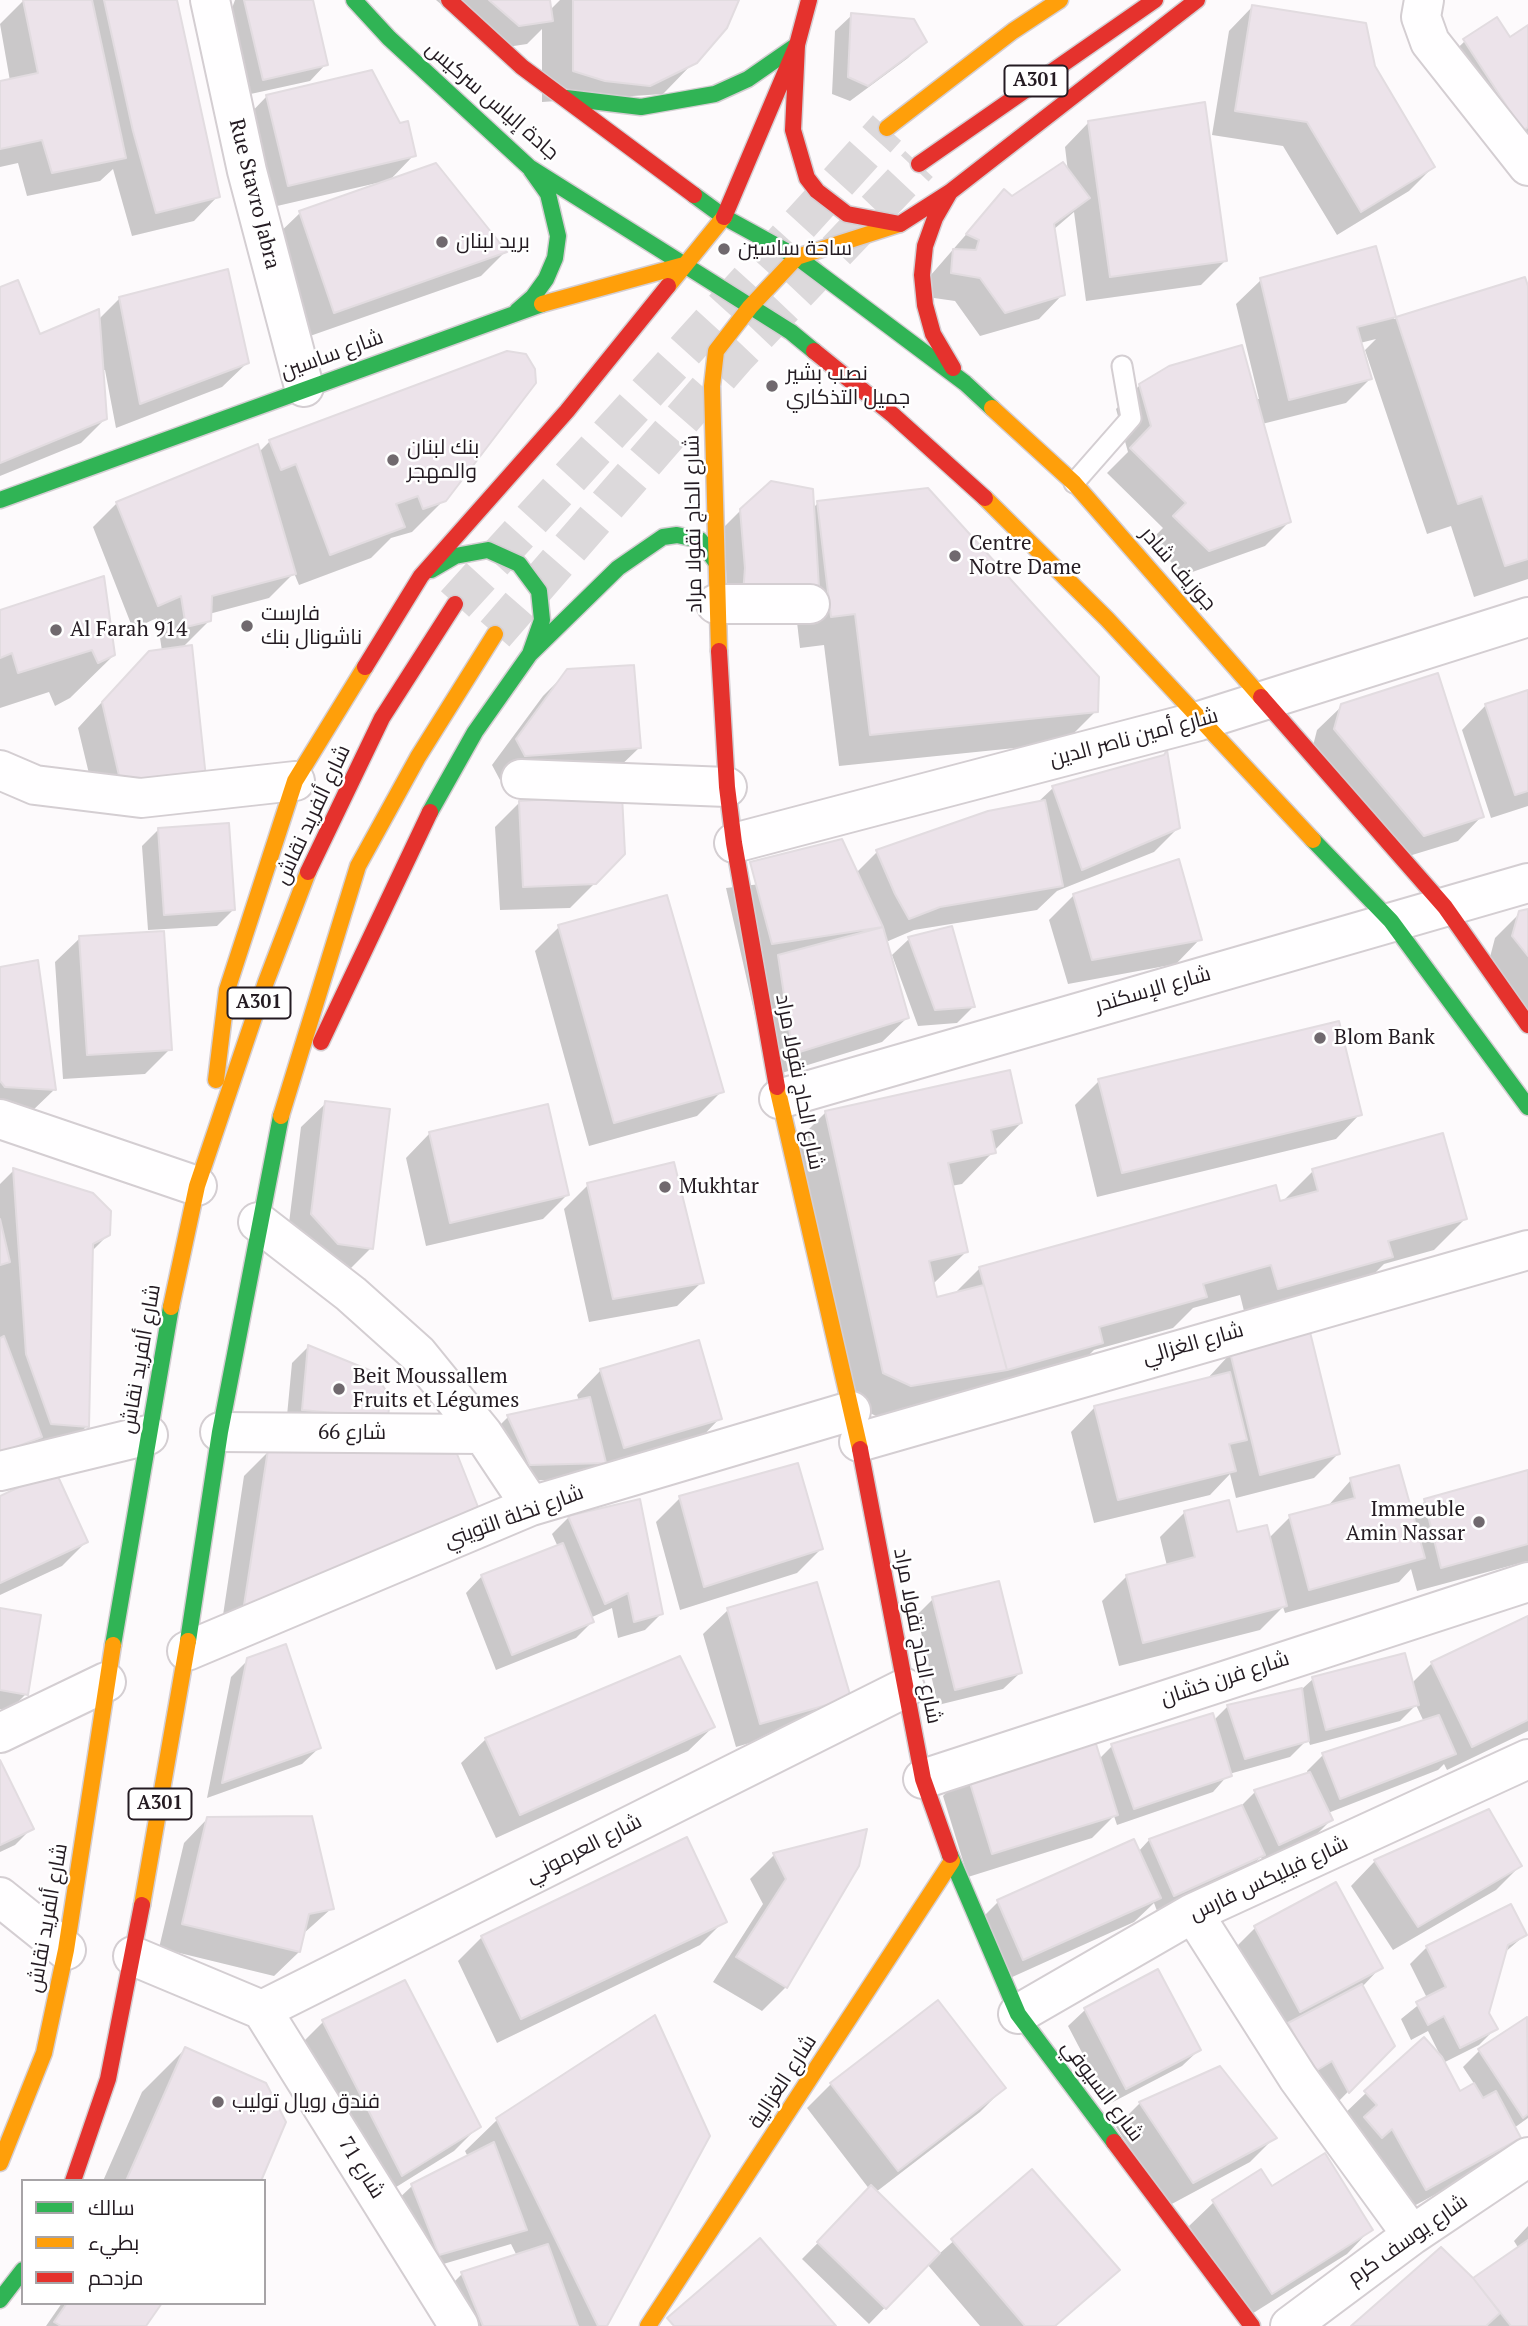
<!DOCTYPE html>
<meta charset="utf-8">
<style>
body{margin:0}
#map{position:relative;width:1528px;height:2326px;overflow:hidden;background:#fdfafc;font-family:"PT Serif",Cairo,serif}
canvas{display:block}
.legend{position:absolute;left:21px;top:2179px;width:245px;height:126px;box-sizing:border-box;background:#fff;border:2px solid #a7a4a7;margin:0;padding:9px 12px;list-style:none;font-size:21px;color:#241b22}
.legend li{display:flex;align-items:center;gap:14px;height:35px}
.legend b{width:35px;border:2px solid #a7a4a7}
</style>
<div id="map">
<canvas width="1528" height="2326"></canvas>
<ul class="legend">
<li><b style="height:9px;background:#30b455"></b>سالك</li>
<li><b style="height:9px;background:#ff9f0a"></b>بطيء</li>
<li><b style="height:9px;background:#e5322d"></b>مزدحم</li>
</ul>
</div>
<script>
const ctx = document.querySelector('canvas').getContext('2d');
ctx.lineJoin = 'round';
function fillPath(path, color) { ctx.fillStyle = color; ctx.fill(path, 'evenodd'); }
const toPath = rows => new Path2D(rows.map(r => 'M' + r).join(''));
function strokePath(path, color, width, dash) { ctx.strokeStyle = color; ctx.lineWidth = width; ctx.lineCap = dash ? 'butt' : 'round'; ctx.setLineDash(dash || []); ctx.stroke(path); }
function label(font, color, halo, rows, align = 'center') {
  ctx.font = font + ' "PT Serif",Cairo,serif'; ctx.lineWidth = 5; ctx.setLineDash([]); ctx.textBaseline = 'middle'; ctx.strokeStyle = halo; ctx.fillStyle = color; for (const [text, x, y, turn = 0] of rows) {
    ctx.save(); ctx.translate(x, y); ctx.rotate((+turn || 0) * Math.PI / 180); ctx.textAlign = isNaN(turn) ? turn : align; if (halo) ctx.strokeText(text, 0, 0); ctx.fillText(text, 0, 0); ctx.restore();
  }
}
fillPath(toPath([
 [24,0,175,0,218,196,194,221,132,236,113,169,100,181,27,196,18,163,0,167,0,83,10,81,0,24],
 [235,0,311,0,326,64,310,81,246,95,228,19],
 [436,0,548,0,550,10,560,0,737,0,695,61,663,94,542,102,542,29,527,44,494,49],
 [1253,6,1373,66,1433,167,1409,191,1337,235,1283,146,1212,135,1229,31],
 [852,15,925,41,908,58,850,101,832,94,835,31],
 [1528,27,1528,141,1440,65,1465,41,1509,40],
 [267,96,414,155,388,182,505,252,481,276,310,336,275,237,300,213,378,185,377,183,264,209,243,121],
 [1089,122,1225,261,1201,285,1086,301,1074,212,1053,230,1063,294,1039,319,980,336,955,301,927,297,930,276,1004,191,1012,198,1068,172,1065,147],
 [1375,248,1394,319,1524,279,1528,291,1528,579,1474,597,1451,526,1427,534,1365,350,1376,339,1360,343,1370,379,1346,403,1262,424,1289,522,1265,546,1184,575,1150,541,1163,528,1107,473,1128,452,1116,409,1140,385,1259,399,1236,304,1261,280],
 [0,289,39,336,98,320,120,298,247,363,222,387,116,428,105,370,102,370,106,418,81,443,0,476],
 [270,441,444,500,412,532,391,538,371,558,299,585,294,573,269,598,209,614,209,621,182,648,204,777,97,807,78,728,125,677,162,651,157,618,133,629,93,527,117,503,259,452],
 [818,503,1096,711,1064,743,839,766,824,645,800,648,795,605,728,611,724,527,741,510,812,509],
 [0,612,114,655,70,698,55,706,49,692,0,708],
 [568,671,639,748,614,772,500,780,492,765,543,696],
 [1528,692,1528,806,1491,818,1462,730,1486,705],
 [1342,706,1482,816,1458,841,1399,859,1311,754,1317,730],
 [1053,788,1178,828,1154,852,1057,891,1037,910,914,930,886,942,907,1018,882,1042,769,1077,726,888,856,873,877,852,1037,803],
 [520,802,595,883,570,908,500,910,495,827],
 [158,830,233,910,217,926,148,930,142,846],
 [1074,895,1200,939,1176,964,1068,984,1049,920],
 [1528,911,1528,1011,1489,961,1495,938,1520,913],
 [559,927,722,1091,697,1116,589,1146,535,951],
 [80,938,170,1049,145,1074,63,1079,55,962],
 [909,939,973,1007,957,1023,918,1026,892,955],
 [0,969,55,1089,30,1113,0,1112],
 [1099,1081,1360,1114,1336,1139,1097,1197,1075,1105],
 [326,1103,371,1248,347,1272,287,1239,301,1127],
 [825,1113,1021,1123,962,1184,951,1186,966,1252,933,1284,936,1299,954,1294,979,1269,1275,1187,1279,1203,1282,1202,1313,1171,1465,1219,1434,1250,1384,1264,1360,1288,1246,1319,1240,1295,1193,1308,1173,1328,1094,1350,1070,1374,878,1417,852,1404,794,1144],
 [430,1133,568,1194,543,1219,426,1246,406,1158],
 [14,1170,109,1234,91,1252,87,1426,63,1450,0,1467,0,1184],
 [588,1185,702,1282,677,1306,589,1322,564,1209],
 [308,1347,370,1434,286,1426,292,1363],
 [1231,1353,1338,1454,1314,1478,1236,1498,1230,1474,1210,1495,1094,1523,1071,1432,1095,1407,1207,1379],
 [601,1370,720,1418,696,1443,588,1479,513,1481,492,1433,508,1417,579,1401,577,1395],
 [269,1451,476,1507,452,1531,220,1635,244,1476],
 [1528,1472,1528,1561,1417,1591,1411,1569,1399,1582,1285,1613,1283,1607,1260,1630,1119,1666,1102,1601,1127,1576,1167,1566,1160,1537,1184,1513,1236,1535,1268,1539,1290,1517,1327,1507,1351,1480,1411,1515,1425,1501],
 [0,1498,86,1542,62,1566,0,1595],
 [680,1498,821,1549,797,1573,680,1610,656,1522],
 [639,1501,661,1614,645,1630,618,1638,612,1608,590,1618,592,1622,576,1638,496,1670,466,1593,482,1576,558,1547,552,1534,568,1518],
 [933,1599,1020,1673,1003,1689,938,1705,917,1615],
 [0,1610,26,1694,10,1710,0,1709],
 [728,1610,849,1697,825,1721,736,1747,703,1634],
 [1528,1618,1528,1731,1447,1770,1444,1764,1438,1770,1328,1813,1331,1820,1315,1836,1262,1860,1261,1857,1246,1871,1157,1911,1154,1903,1134,1922,999,1983,974,1926,998,1902,1138,1852,1149,1840,1239,1808,1255,1792,1308,1775,1307,1771,1323,1755,1424,1722,1416,1705,1400,1721,1310,1745,1308,1739,1290,1757,1229,1774,1213,1792,1117,1825,1114,1816,1092,1838,968,1877,943,1796,967,1771,1099,1759,1112,1746,1213,1721,1228,1706,1302,1689,1313,1679,1411,1684,1432,1663],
 [248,1660,319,1748,302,1764,207,1798,231,1677],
 [713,1727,688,1751,496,1838,461,1763,486,1739],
 [0,1764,32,1828,15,1845,0,1852],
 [208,1818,332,1908,303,1934,299,1952,274,1976,159,1948,184,1843],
 [865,1831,786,1987,762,2011,713,1982,763,1904,750,1879,774,1855],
 [1375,1861,1520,1866,1496,1890,1393,1950,1351,1886],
 [724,1921,700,1945,497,2043,458,1961,482,1937],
 [1255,1928,1380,1968,1362,1987,1393,2046,1332,2108,1231,1952],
 [1525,1935,1503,1954,1487,2013,1495,2029,1479,2045,1443,2063,1460,2094,1475,2085,1463,2067,1479,2051,1528,2019,1528,2118,1514,2128,1519,2137,1495,2162,1401,2213,1341,2117,1366,2093,1440,2055,1428,2031,1411,2040,1401,2019,1427,1998,1410,1964,1427,1947],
 [1157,1972,1199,2050,1182,2066,1109,2104,1068,2026,1085,2010],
 [654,2017,605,2326,449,2326,438,2298,462,2274,517,2256,511,2244,423,2270,395,2202,412,2186,468,2157,465,2151,497,2120],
 [323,2022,478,2127,454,2151,377,2199,299,2046],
 [185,2049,259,2181,103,2181,142,2092],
 [831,2084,1004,2088,980,2112,876,2192,939,2254,1032,2171,1117,2270,1056,2326,980,2326,927,2264,869,2324,802,2259,870,2190,807,2108],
 [1140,2103,1274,2138,1250,2162,1168,2206,1116,2127],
 [1272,2188,1371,2229,1347,2254,1247,2317,1189,2226,1214,2202],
 [1528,2226,1528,2326,1354,2326,1471,2282,1519,2249,1514,2241],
 [62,2303,160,2303,144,2326,46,2326]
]), '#0003');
const building = toPath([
 [23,0,92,0,126,158,52,173,42,140,0,149,0,81,38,73,23,0],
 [104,0,177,0,220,197,156,213,133,131,104,0],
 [313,0,328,65,263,80,244,0,313,0],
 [489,0,550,0,553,21,519,26,489,0],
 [573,0,739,0,727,28,697,63,650,86,605,81,573,71,573,0],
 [1252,5,1366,23,1375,66,1435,167,1361,212,1307,122,1235,111,1252,5],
 [851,13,914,19,927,42,868,86,848,77,851,13],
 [1497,17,1510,37,1528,25,1528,127,1523,131,1463,39,1497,17],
 [372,70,400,123,408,121,416,156,288,186,266,95,372,70],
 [1205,102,1227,261,1110,277,1088,121,1205,102],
 [1063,162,1090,198,1054,224,1065,295,1005,313,980,278,951,273,953,249,976,250,979,240,966,234,1004,189,1012,196,1063,162],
 [436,163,507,252,334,313,299,211,436,163],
 [1376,246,1396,317,1357,327,1372,379,1289,400,1260,278,1376,246],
 [228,269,249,363,140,404,119,297,228,269],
 [1525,277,1528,286,1528,559,1505,566,1482,496,1458,504,1396,317,1525,277],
 [18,280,40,334,99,309,107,419,0,463,0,287,18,280],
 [1242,345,1291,522,1209,551,1173,516,1186,503,1130,448,1151,426,1139,384,1169,366,1242,345],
 [507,351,526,354,535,369,536,383,446,501,423,509,418,496,396,504,405,527,330,555,296,464,281,470,269,440,507,351],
 [258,444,296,574,212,596,211,621,186,627,181,596,158,606,116,502,258,444],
 [771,481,813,489,819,588,743,595,745,568,740,509,771,481],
 [928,488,1099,677,1098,712,870,735,855,614,831,617,817,501,928,488],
 [104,576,115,655,98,663,92,650,18,673,12,653,0,658,0,610,104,576],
 [192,645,206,778,121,784,102,702,149,651,192,645],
 [634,665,641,748,525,756,516,739,567,669,634,665],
 [1438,673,1484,817,1424,836,1334,729,1341,704,1438,673],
 [1528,690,1528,791,1515,795,1485,704,1528,690],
 [1167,750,1180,828,1082,870,1052,786,1164,755,1167,750],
 [622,795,625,854,596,884,523,887,519,801,622,795],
 [1045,800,1063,886,940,907,909,919,895,894,876,850,988,811,1045,800],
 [229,823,235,910,164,915,158,828,229,823],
 [842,839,883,927,772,944,750,862,842,839],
 [1179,859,1202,940,1092,960,1073,894,1179,859],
 [667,895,724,1092,614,1123,558,925,667,895],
 [1528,909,1528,956,1512,936,1519,911,1528,909],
 [952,926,975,1007,935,1010,908,937,952,926],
 [883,927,909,1018,793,1054,778,955,883,927],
 [164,931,172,1050,87,1055,79,936,164,931],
 [38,960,56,1090,5,1087,0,1081,0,967,38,960],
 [1339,1021,1362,1115,1122,1173,1098,1079,1339,1021],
 [1010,1070,1022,1123,991,1130,996,1153,948,1163,968,1252,929,1261,937,1297,984,1285,1007,1370,911,1386,883,1373,825,1111,1010,1070],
 [325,1101,390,1109,373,1249,338,1244,311,1214,325,1101],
 [548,1104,569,1195,450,1223,429,1132,548,1104],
 [1443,1133,1467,1219,1388,1241,1393,1257,1278,1289,1271,1265,1203,1284,1207,1297,1099,1327,1103,1343,1007,1370,979,1267,1276,1185,1280,1201,1318,1191,1312,1169,1443,1133],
 [674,1162,704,1283,613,1299,587,1183,674,1162],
 [13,1168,93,1193,111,1211,110,1235,93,1244,89,1427,51,1424,26,1354,13,1168],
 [0,1219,10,1262,0,1265,0,1219],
 [1310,1332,1340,1454,1260,1475,1230,1352,1310,1332],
 [4,1336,42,1437,0,1453,0,1338,4,1336],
 [699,1340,722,1419,624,1448,600,1369,699,1340],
 [308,1345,374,1372,390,1397,388,1418,302,1410,308,1345],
 [1230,1372,1247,1440,1229,1444,1236,1471,1118,1500,1094,1406,1230,1372],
 [590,1397,606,1463,530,1465,507,1415,590,1397],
 [268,1450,457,1454,478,1507,243,1612,268,1450],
 [798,1463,823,1549,704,1587,679,1496,798,1463],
 [1399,1465,1425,1558,1309,1590,1289,1515,1355,1498,1350,1478,1399,1465],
 [55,1470,88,1542,0,1583,0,1496,55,1470],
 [1528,1470,1528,1544,1441,1568,1424,1499,1528,1470],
 [640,1499,663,1614,634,1622,628,1593,605,1604,568,1516,640,1499],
 [1229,1500,1237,1532,1267,1525,1287,1606,1143,1643,1126,1575,1195,1557,1184,1511,1229,1500],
 [563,1543,594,1622,512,1655,481,1575,563,1543],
 [999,1581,1022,1673,955,1690,932,1597,999,1581],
 [817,1582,851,1698,760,1724,727,1608,817,1582],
 [0,1608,41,1615,28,1695,0,1690,0,1608],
 [1528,1616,1528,1720,1472,1747,1431,1662,1528,1616],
 [286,1644,321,1748,222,1783,247,1658,286,1644],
 [1405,1653,1419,1705,1326,1730,1312,1677,1405,1653],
 [680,1656,715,1727,520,1815,485,1738,680,1656],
 [1302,1688,1309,1741,1245,1759,1227,1705,1302,1688],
 [1213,1713,1232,1776,1134,1809,1111,1744,1213,1713],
 [1439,1715,1456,1754,1340,1799,1322,1753,1439,1715],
 [1092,1731,1118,1815,992,1854,966,1770,1092,1731],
 [0,1760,34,1829,0,1845,0,1760],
 [1310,1772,1333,1820,1279,1845,1254,1790,1310,1772],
 [1242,1805,1265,1855,1174,1896,1149,1839,1242,1805],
 [1489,1809,1522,1866,1418,1927,1374,1860,1489,1809],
 [312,1816,334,1909,309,1914,300,1952,182,1924,207,1817,312,1816],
 [867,1829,859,1866,787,1988,736,1957,786,1879,773,1853,867,1829],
 [687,1837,727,1922,521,2019,481,1936,687,1837],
 [1134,1839,1161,1898,1023,1960,997,1900,1134,1839],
 [1336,1882,1383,1968,1300,2012,1254,1926,1336,1882],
 [1511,1904,1527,1935,1508,1945,1489,2013,1498,2029,1460,2048,1444,2016,1428,2025,1416,2002,1446,1987,1426,1946,1511,1904],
 [1158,1969,1201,2050,1126,2089,1084,2008,1158,1969],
 [405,1980,481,2127,402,2176,322,2020,405,1980],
 [1362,1984,1395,2046,1349,2093,1332,2061,1314,2072,1288,2023,1362,1984],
 [938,2000,1006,2088,898,2171,830,2083,938,2000],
 [655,2015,710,2136,607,2326,598,2326,496,2118,655,2015],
 [1527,2017,1528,2114,1523,2118,1478,2049,1527,2017],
 [1424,2037,1442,2057,1460,2091,1474,2083,1483,2098,1496,2091,1521,2138,1426,2190,1392,2129,1382,2138,1364,2117,1377,2105,1364,2091,1424,2037],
 [185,2047,266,2083,286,2122,261,2181,126,2181,185,2047],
 [1220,2066,1277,2138,1193,2183,1139,2102,1220,2066],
 [494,2142,527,2230,439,2255,411,2184,494,2142],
 [1325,2153,1373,2230,1272,2294,1212,2200,1261,2169,1272,2186,1325,2153],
 [1032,2169,1120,2270,1055,2326,1025,2326,951,2239,1032,2169],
 [871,2185,940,2253,886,2309,817,2242,871,2185],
 [760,2238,836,2326,674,2326,667,2318,760,2238],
 [1528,2240,1528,2326,1511,2326,1473,2278,1528,2240],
 [548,2244,578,2326,483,2326,461,2272,548,2244],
 [1441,2247,1473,2278,1500,2313,1486,2326,1351,2326,1441,2247],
 [67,2303,162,2303,146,2326,61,2326,54,2322,67,2303]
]);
fillPath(building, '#ece3ea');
strokePath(building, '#e2dce0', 2);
strokePath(toPath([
 [455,604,887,128],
 [495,634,736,357,919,164]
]), '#dcd9db', 38, [38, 19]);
const lane = toPath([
 [1074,483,1131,418,1122,366]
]);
const street = toPath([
 [210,0,247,171,304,387],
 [1424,0,1421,17,1430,42,1528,166],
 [716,604,810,604],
 [0,770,35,785,141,798,295,781],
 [521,779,727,787],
 [734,843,1199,721,1528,617],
 [779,1099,1528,883],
 [0,1119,197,1186],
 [258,1222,351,1294,418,1354,483,1434,531,1506],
 [220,1432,483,1434],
 [859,1442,1528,1250],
 [0,1471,148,1435],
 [187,1651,531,1506,851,1411],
 [0,1733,106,1682],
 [923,1779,1528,1582],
 [0,1897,66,1950],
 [1193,1913,1298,2078,1412,2235],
 [133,1956,262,2010],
 [262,2010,905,1688],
 [262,2010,459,2326],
 [1018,2014,1193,1913,1528,1759],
 [1290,2326,1412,2235,1528,2157]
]);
const fast = toPath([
 [354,0,389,38,529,167,791,332,814,351],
 [566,98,641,107,715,94,748,79,797,45],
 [694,195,724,217,797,257,965,383,992,408],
 [517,311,533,297,546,279,555,258,558,236,548,194,531,170],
 [0,500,542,304],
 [431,570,455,556,488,550,519,564,539,591,542,620,530,654],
 [430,812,475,732,530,654,618,568,663,537,677,535,700,540,716,562],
 [1313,840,1391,921,1528,1107],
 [188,1641,220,1432,281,1116],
 [113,1645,171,1307],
 [950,1855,1018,2014,1114,2142],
 [0,2300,23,2270]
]);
const slow = toPath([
 [887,128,1013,31,1060,0],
 [668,286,724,217],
 [542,304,684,265],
 [992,408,1074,483,1261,697],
 [985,498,1107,619,1313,840],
 [719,651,712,386,716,351,750,307,797,257,900,224],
 [216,1080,227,990,295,781,365,667],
 [777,1087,860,1449],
 [281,1116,358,866,418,757,495,634],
 [171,1307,197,1186,266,982,308,872],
 [142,1905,188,1641],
 [0,2163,44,2053,66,1950,113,1645],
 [648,2326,952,1861]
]);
const jam = toPath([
 [449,0,522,67,694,195],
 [797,45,793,130,807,178,817,191,847,214,900,224,950,192],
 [919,164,1155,0],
 [950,192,935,218,925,246,922,275,925,305,933,334,953,368],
 [950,192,1197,0],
 [724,217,797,45,809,0],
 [814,351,893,415,985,498],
 [719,651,727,787,734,843,777,1087],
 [365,667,421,576,567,411,668,286],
 [1261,697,1445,907,1528,1025],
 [308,872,382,718,455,604],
 [321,1042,430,812],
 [860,1449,923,1779,950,1855],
 [1114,2142,1252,2326],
 [73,2181,108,2079,142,1905]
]);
strokePath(lane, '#d4ced2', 23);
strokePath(street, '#d4ced2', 42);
strokePath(fast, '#d4ced2', 19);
strokePath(slow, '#d4ced2', 19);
strokePath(jam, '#d4ced2', 19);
strokePath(lane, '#fffeff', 19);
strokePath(street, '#fffeff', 38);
strokePath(fast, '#30b455', 16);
strokePath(slow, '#ff9f0a', 16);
strokePath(jam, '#e5322d', 16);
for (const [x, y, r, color] of [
 [442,242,7,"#70696e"],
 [724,249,7,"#70696e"],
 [772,386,7,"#70696e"],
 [393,460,7,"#70696e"],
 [955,556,7,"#70696e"],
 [247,626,7,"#70696e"],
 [56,630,7,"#70696e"],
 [1320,1038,7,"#70696e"],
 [665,1187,7,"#70696e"],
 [339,1389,7,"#70696e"],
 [1479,1522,7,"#70696e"],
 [218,2102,7,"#70696e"]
]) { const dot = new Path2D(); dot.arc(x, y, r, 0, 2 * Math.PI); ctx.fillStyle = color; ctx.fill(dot); strokePath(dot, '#fff', 2.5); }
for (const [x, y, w] of [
 [1036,81,63],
 [259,1003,63],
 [160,1804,63]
]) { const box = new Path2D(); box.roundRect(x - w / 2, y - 15.5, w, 31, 5); ctx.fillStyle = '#fff'; ctx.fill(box); strokePath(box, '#241b22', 2); }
label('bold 19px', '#241b22', null, [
 ["A301",1036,81],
 ["A301",259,1003],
 ["A301",160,1804]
]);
label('21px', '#241b22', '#fff', [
 ["جادة إلياس سركيس",492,101,41],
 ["Rue Stavro Jabra",254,194,76],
 ["شارع ساسين",332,355,-20],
 ["شارع الحاج نقولا مراد",694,524,-91],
 ["جوزيف شادر",1178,569,49],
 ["شارع أمين ناصر الدين",1134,738,-15],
 ["شارع ألفريد نقاش",313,815,-65],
 ["شارع الإسكندر",1153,990,-16],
 ["شارع الحاج نقولا مراد",799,1082,79],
 ["شارع الغزالي",1193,1344,-16],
 ["شارع ألفريد نقاش",141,1359,-80],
 ["شارع 66",352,1433],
 ["شارع نخلة التويني",514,1517,-20],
 ["شارع الحاج نقولا مراد",917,1636,79],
 ["شارع فرن خشان",1225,1679,-18],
 ["شارع العرموني",584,1849,-27],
 ["شارع فيليكس فارس",1269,1879,-25],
 ["شارع ألفريد نقاش",48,1918,-80],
 ["شارع الغزالية",783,2082,-57],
 ["شارع السيوفي",1102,2091,53],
 ["شارع 71",361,2168,58],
 ["شارع يوسف كرم",1408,2240,-35]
]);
label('21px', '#241b22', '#fff', [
 ["بريد لبنان",456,242],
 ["ساحة ساسين",738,249],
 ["نصب بشير",786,374],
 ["جميل التذكاري",786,398],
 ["بنك لبنان",407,448],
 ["والمهجر",407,472],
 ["Centre",969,544],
 ["Notre Dame",969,568],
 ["فارست",261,614],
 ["ناشونال بنك",261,638],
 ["Al Farah 914",70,630],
 ["Blom Bank",1334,1038],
 ["Mukhtar",679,1187],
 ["Beit Moussallem",353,1377],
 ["Fruits et Légumes",353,1401],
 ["Immeuble",1465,1510,"right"],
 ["Amin Nassar",1465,1534,"right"],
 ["فندق رويال توليب",232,2102]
], 'left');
</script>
